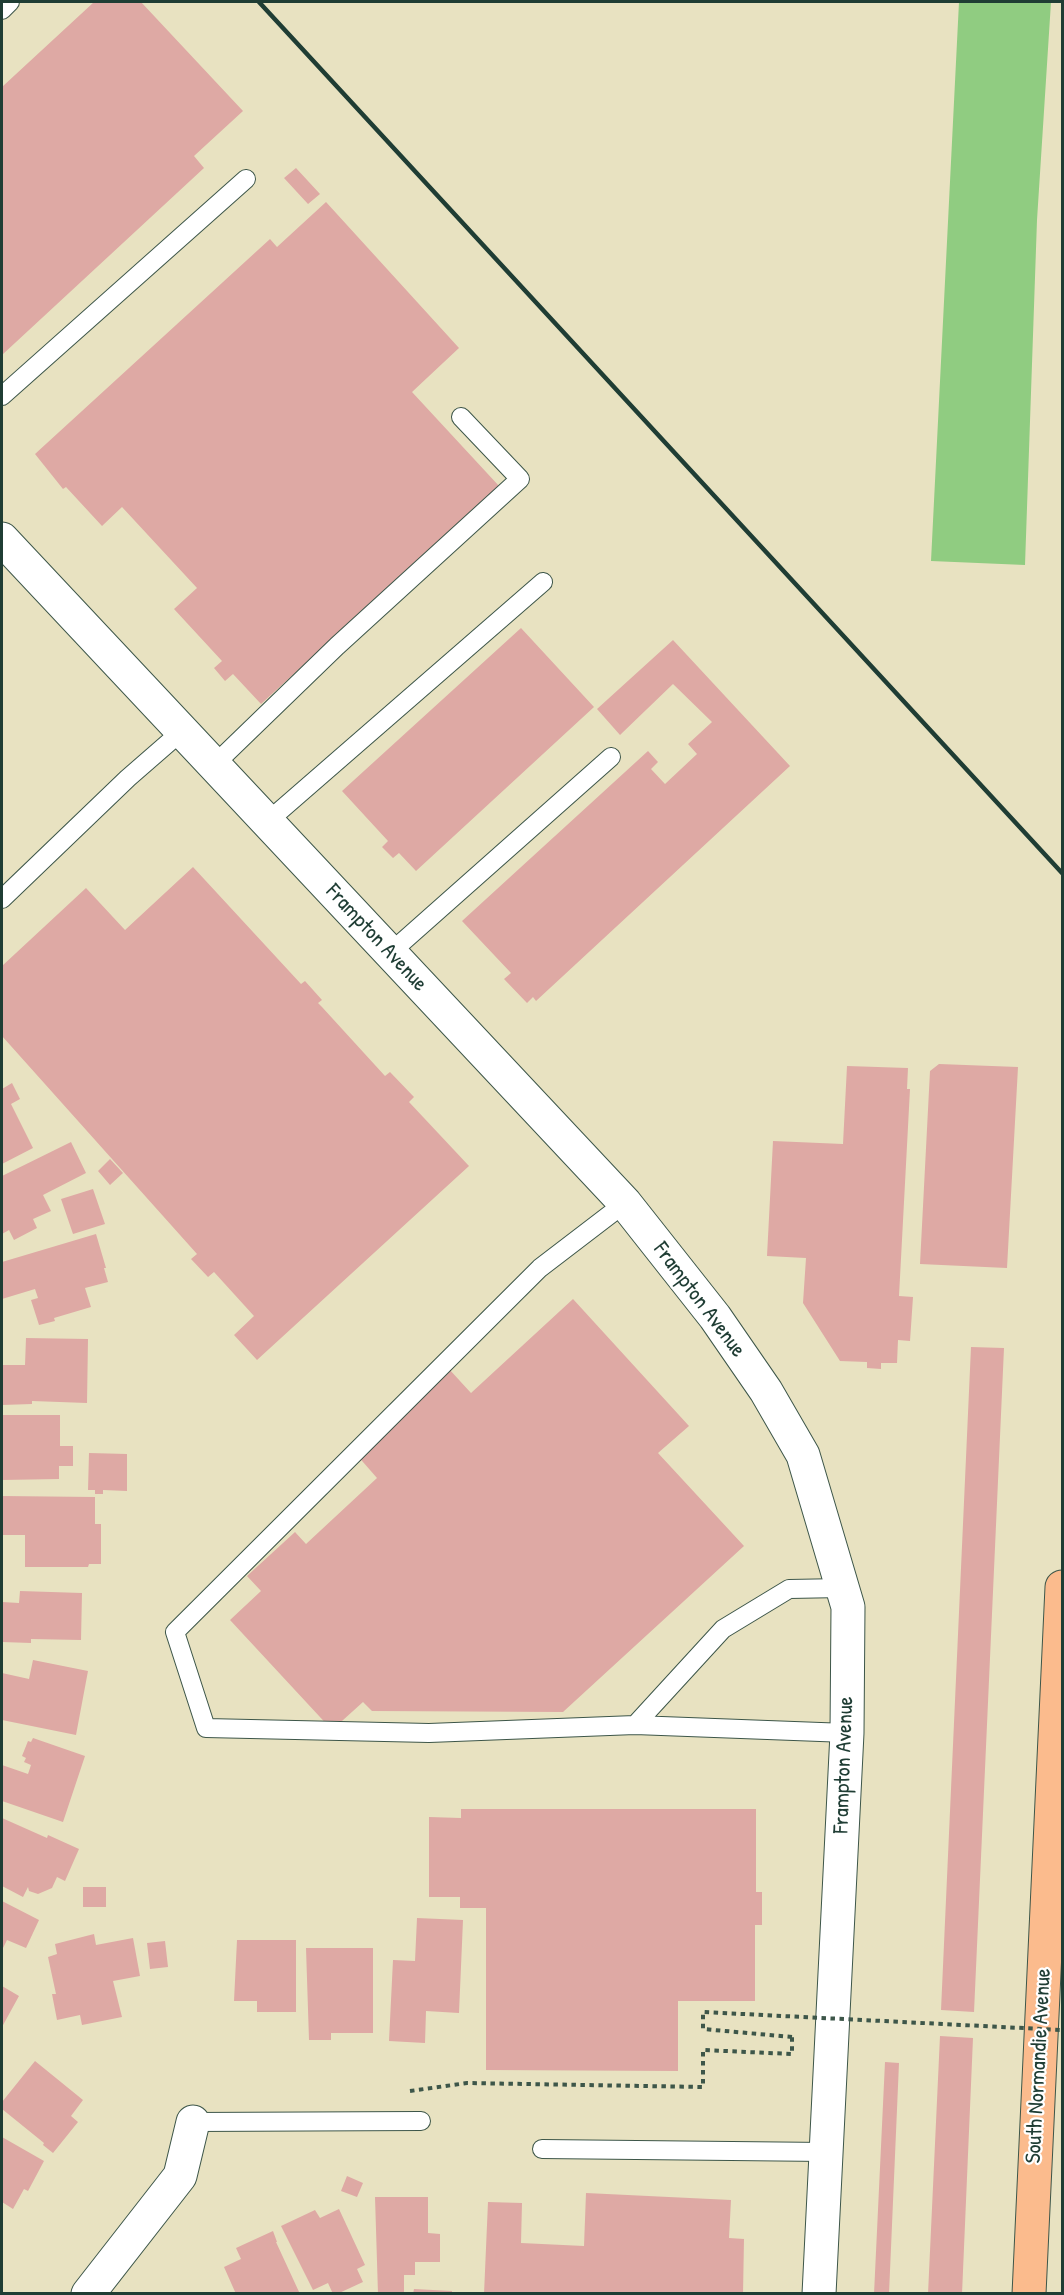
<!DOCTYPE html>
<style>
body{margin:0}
#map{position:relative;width:1064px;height:2295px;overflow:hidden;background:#e8e2c1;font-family:"Patrick Hand",sans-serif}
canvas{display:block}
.frame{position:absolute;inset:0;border:3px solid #1f3d34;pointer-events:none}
</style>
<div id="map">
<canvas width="1064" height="2295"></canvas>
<div class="frame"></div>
</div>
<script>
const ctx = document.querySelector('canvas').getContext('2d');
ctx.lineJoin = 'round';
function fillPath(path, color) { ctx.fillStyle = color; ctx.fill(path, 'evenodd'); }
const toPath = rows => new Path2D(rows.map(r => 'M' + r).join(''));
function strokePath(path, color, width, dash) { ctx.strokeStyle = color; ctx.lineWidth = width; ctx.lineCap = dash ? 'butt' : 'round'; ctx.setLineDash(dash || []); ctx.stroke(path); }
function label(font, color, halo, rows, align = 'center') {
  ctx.font = font + ' "Patrick Hand",sans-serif'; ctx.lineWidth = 4.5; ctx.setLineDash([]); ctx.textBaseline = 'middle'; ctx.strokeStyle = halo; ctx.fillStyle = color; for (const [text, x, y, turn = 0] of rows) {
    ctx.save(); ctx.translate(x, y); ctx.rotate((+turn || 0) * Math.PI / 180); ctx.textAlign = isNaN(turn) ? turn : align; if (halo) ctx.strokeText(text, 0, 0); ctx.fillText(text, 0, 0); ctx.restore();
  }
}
fillPath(toPath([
 [959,2,1051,2,1037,220,1025,565,931,561]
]), '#90cc81');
fillPath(toPath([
 [94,2,141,2,243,111,194,156,204,168,2,355,2,87],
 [296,168,320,194,308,204,284,178],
 [326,202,459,348,412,392,499,486,261,704,233,674,225,681,214,668,222,661,174,609,197,588,122,507,102,526,66,487,63,489,35,454,270,239,277,247],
 [521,628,594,707,416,871,399,853,393,858,382,847,388,841,342,791],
 [673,640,790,766,536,1001,533,997,527,1003,504,979,511,973,462,921,648,751,658,762,651,769,665,784,697,754,688,744,712,722,673,684,620,735,597,709],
 [193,867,301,984,305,981,322,1000,318,1003,322,1007,385,1076,390,1072,414,1097,409,1102,469,1166,257,1360,234,1335,254,1316,214,1272,208,1277,191,1259,197,1254,2,1036,2,966,86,888,125,930],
 [939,1064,1018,1067,1007,1268,920,1264,930,1071],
 [847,1066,908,1068,907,1089,910,1089,899,1296,913,1297,910,1341,898,1340,897,1363,881,1363,881,1369,867,1368,867,1362,840,1361,803,1303,806,1258,767,1256,773,1141,843,1144],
 [12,1083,20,1099,11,1104,33,1148,2,1164,2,1089],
 [71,1142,86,1173,43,1195,51,1211,33,1219,37,1228,14,1240,9,1230,2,1234,2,1176],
 [110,1159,123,1173,110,1185,98,1171],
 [93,1189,105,1224,73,1234,61,1199],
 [96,1234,106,1268,104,1268,108,1282,85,1288,91,1307,54,1318,55,1321,39,1325,31,1300,38,1298,35,1289,2,1299,2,1262],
 [573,1299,689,1426,658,1453,744,1546,563,1712,372,1711,363,1702,332,1730,230,1620,261,1591,247,1576,295,1532,306,1544,377,1478,356,1454,449,1369,471,1393],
 [26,1338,88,1339,87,1403,32,1401,32,1404,2,1405,2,1365,25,1365],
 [971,1347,1004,1348,974,2012,941,2010],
 [2,1415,60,1415,60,1446,73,1446,73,1466,59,1466,59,1479,2,1480],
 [89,1453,127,1454,127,1491,103,1490,103,1494,95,1494,95,1490,88,1490],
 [2,1496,95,1497,95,1524,101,1524,101,1564,89,1564,88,1567,25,1567,25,1535,2,1535],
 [20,1591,82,1593,81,1640,31,1639,31,1643,2,1642,2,1602,19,1603],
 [33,1660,88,1671,76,1735,2,1720,2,1673,29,1679],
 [33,1738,85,1756,63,1822,2,1801,2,1765,28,1774,31,1765,24,1762,26,1758,22,1756,28,1741,31,1742],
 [461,1809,756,1809,756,1892,762,1892,762,1925,755,1925,755,2001,678,2001,678,2071,486,2070,486,1908,460,1908,460,1897,429,1897,429,1817,461,1818],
 [2,1818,47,1838,48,1835,79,1849,65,1881,57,1877,52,1888,38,1894,29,1891,28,1887,23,1897,2,1886],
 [83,1887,106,1887,106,1907,83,1907],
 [2,1901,39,1920,26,1948,7,1940,2,1950],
 [417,1918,463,1920,459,2013,426,2011,425,2043,389,2041,393,1960,415,1961],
 [94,1934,96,1945,133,1938,140,1976,113,1981,122,2017,82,2025,80,2015,57,2020,52,1994,56,1994,48,1957,57,1954,55,1944],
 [237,1940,296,1940,296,2012,257,2012,257,2001,234,2001],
 [165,1941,168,1967,150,1969,147,1943],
 [306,1948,373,1948,373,2033,331,2033,331,2040,309,2040],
 [2,1986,19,1996,2,2027],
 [940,2036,973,2038,962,2294,928,2294],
 [35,2061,83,2100,71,2116,78,2122,53,2153,43,2145,44,2143,2,2109,2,2102],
 [885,2062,899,2063,889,2294,874,2294],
 [2,2137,44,2161,28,2191,24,2189,13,2209,2,2202],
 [347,2176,363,2183,357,2197,341,2191],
 [586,2193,731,2200,729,2238,744,2239,743,2294,484,2294,488,2202,522,2203,521,2243,584,2246],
 [375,2197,428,2197,428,2233,440,2234,440,2262,415,2262,415,2275,404,2275,404,2294,378,2294],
 [339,2209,365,2265,357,2269,363,2282,337,2294,333,2294,328,2283,313,2290,281,2226,315,2210,320,2218],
 [273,2231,277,2242,276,2242,300,2294,236,2294,224,2267,241,2259,236,2248],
 [414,2289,452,2291,452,2294,413,2294]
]), '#dea9a4');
const service = toPath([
 [2,10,10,2],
 [2,396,246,179],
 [214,765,337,646,520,479,461,417],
 [267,822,543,582],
 [2,899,128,778,182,731],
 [390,953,611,757],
 [625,1203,540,1268,175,1632,206,1728,429,1733,635,1725,847,1733],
 [635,1725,723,1629,789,1589,842,1588],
 [193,2122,421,2121],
 [542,2149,826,2152]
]);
const minor = toPath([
 [88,2294,180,2176,193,2122]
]);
const tertiary = toPath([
 [2,539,625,1203,715,1317,766,1391,803,1455,848,1607,847,1733,819,2294]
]);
const primary = toPath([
 [1029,2294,1062,1587]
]);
strokePath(service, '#3d5649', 20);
strokePath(minor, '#3d5649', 35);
strokePath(tertiary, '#3d5649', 35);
strokePath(primary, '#3d5649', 35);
strokePath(toPath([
 [410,2091,467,2083,703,2087,703,2050,792,2054,792,2037]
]), '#3d5649', 4, [4.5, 4.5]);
strokePath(service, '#fff', 18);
strokePath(minor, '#fff', 33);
strokePath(tertiary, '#fff', 33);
strokePath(primary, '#fbbb8d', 33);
strokePath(toPath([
 [259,2,1062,873]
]), '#1f3d34', 4.5);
strokePath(toPath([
 [792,2037,703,2029,703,2012,1062,2030]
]), '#3d5649', 4, [4.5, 4.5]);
label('22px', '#1f3d34', '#fff', [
 ["Frampton Avenue",376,938,47],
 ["Frampton Avenue",699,1300,53],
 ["Frampton Avenue",844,1765,-88],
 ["South Normandie Avenue",1039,2066,-87]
]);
</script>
